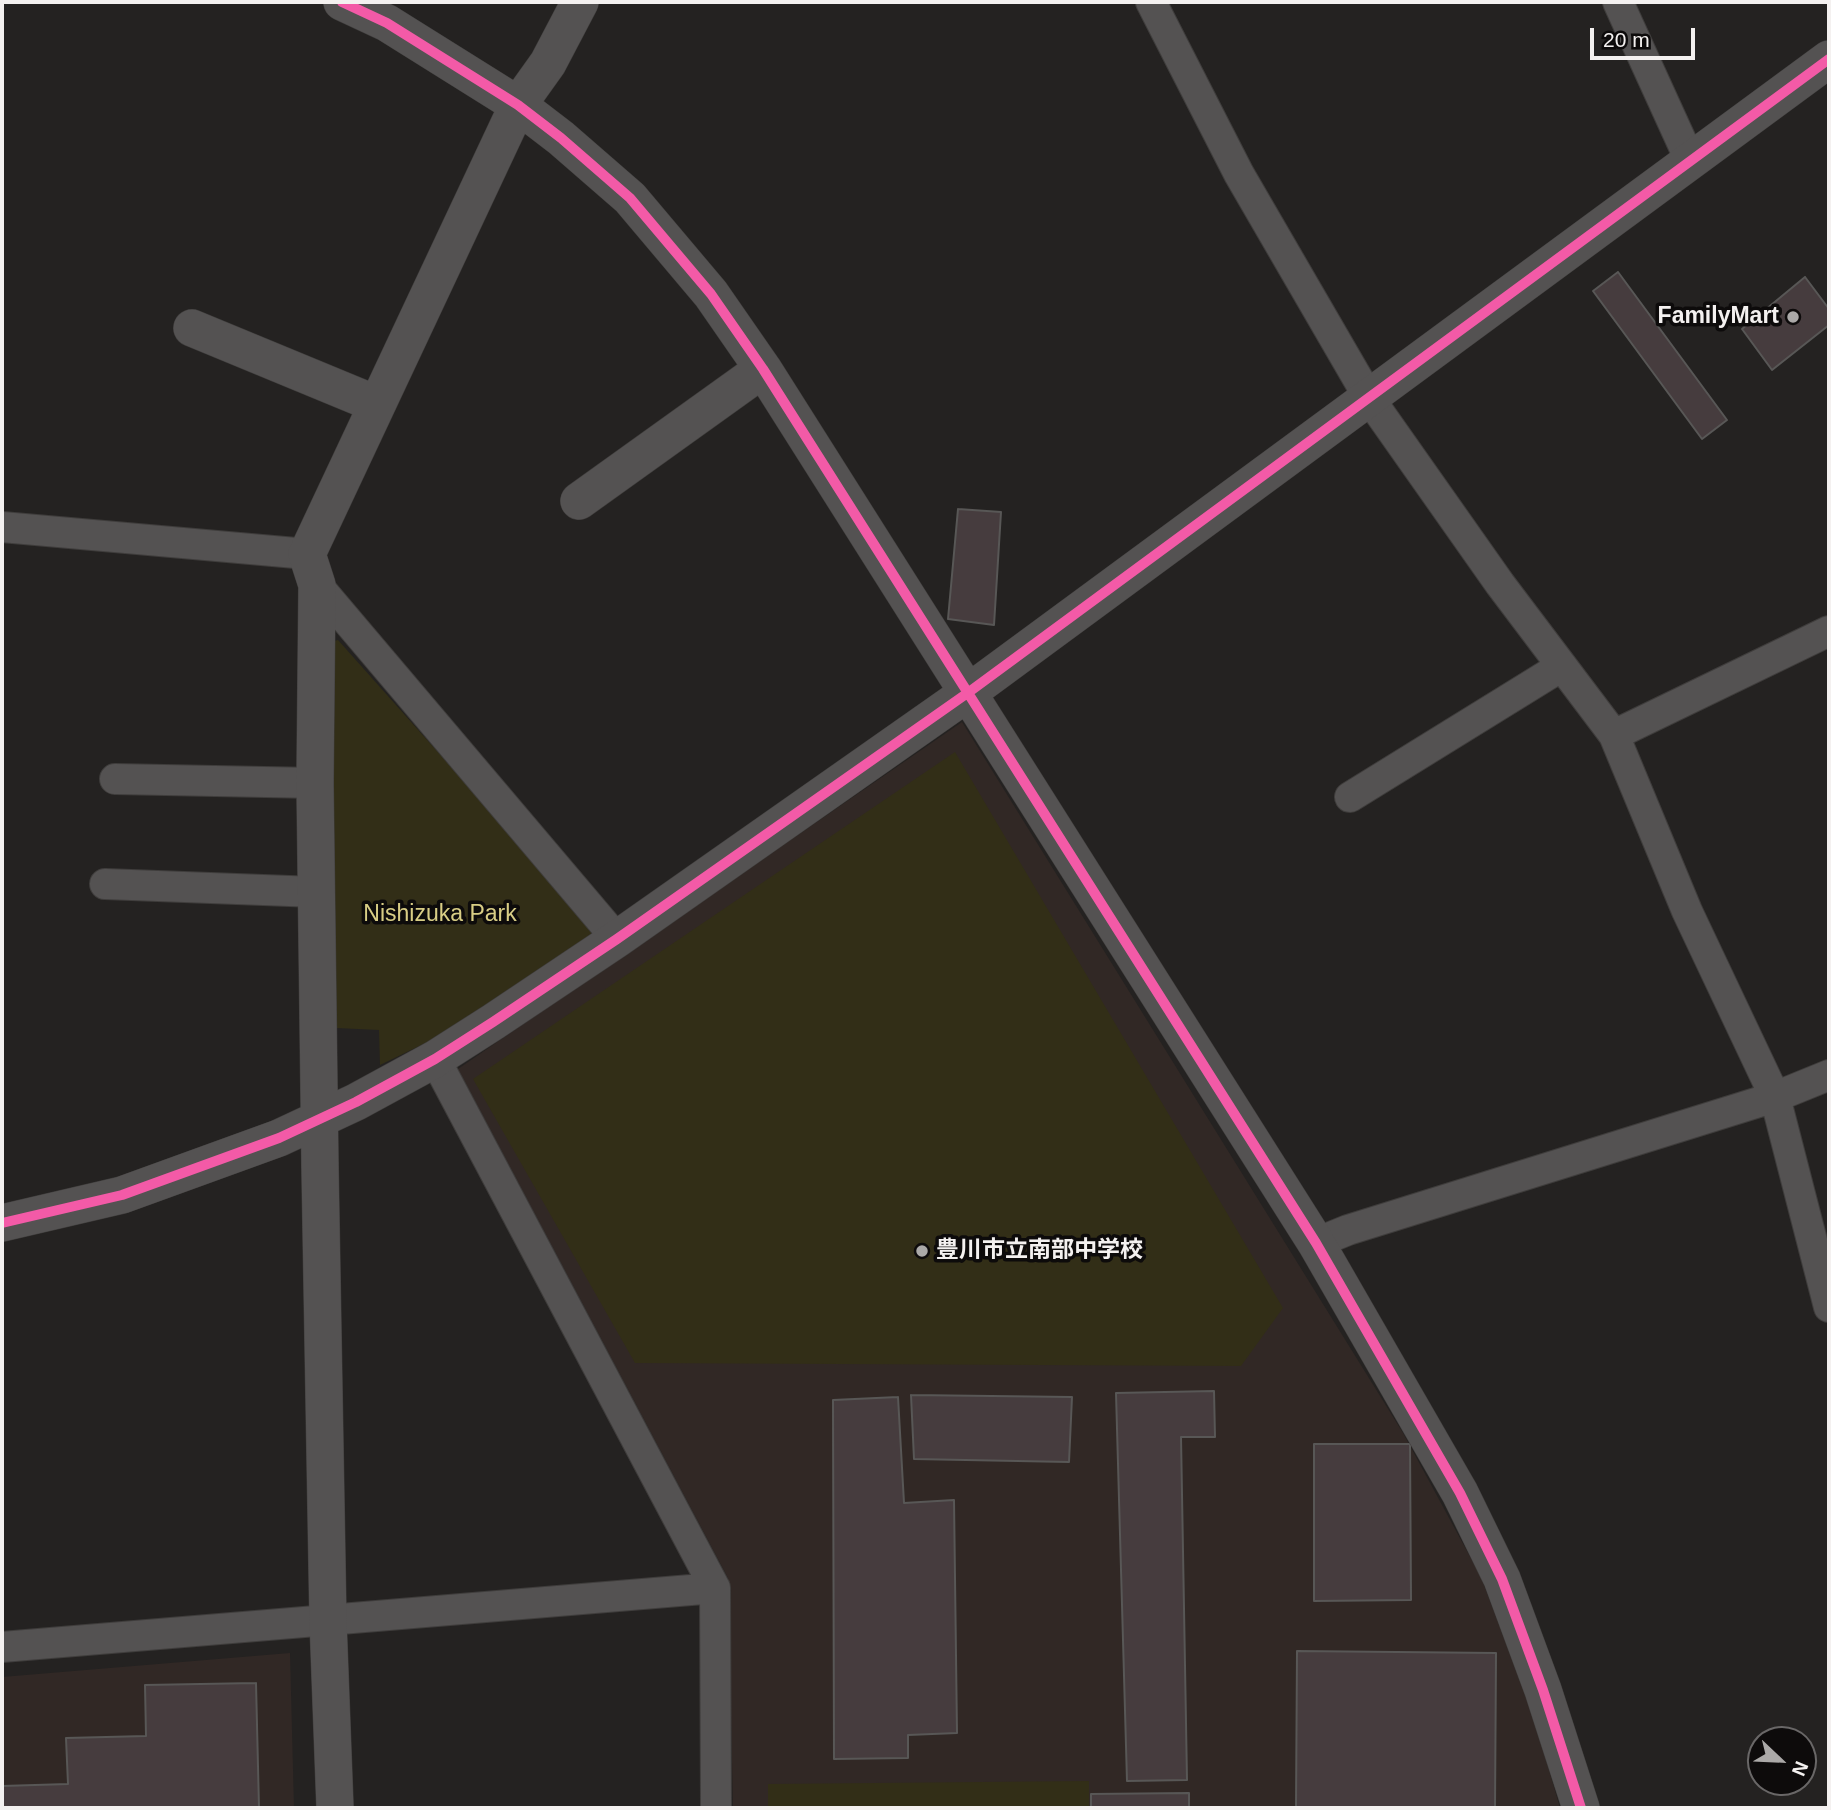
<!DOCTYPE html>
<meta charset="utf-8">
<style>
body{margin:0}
#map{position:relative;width:1831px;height:1810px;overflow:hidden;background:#242221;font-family:Helvetica,sans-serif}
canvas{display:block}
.frame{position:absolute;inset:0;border:4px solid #f4f1f0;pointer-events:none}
.north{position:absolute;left:1747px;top:1726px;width:70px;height:70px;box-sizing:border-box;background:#0d0b0b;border:2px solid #696767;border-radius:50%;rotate:113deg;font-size:19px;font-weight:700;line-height:28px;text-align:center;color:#f4f1f0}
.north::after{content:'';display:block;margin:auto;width:24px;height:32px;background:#aba9a8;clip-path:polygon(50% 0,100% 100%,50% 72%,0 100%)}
.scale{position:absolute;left:1590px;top:28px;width:105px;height:32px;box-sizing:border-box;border:4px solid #f4f1f0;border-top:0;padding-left:9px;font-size:21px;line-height:24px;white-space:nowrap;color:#f4f1f0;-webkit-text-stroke:5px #0d0b0b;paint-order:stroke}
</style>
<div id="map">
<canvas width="1831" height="1810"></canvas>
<div class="frame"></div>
<div class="north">N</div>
<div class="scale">20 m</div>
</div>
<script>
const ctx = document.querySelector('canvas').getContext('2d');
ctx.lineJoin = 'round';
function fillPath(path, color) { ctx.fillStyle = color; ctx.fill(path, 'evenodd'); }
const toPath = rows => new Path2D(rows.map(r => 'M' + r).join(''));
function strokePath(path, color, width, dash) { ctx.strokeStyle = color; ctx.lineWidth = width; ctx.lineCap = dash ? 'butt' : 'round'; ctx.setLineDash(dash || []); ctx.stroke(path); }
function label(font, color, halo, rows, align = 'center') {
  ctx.font = font + ' Helvetica,"Noto Sans JP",sans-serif'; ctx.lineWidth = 7; ctx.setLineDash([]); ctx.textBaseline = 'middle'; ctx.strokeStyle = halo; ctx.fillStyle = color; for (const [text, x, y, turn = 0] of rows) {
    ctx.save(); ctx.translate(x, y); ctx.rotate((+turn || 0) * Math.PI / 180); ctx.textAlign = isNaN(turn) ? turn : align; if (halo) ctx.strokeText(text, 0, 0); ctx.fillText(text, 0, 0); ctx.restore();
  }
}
fillPath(toPath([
 [962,722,1403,1433,1481,1577,1532,1711,1560,1808,733,1808,728,1578,458,1069],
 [290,1653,294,1808,2,1808,2,1677]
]), '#312825');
fillPath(toPath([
 [338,640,592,925,591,943,475,1019,380,1065,379,1030,336,1028,322,644],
 [955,752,1283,1308,1241,1366,635,1363,473,1079],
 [1089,1781,1089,1808,768,1808,768,1784]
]), '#322e17');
const building = toPath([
 [1618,272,1727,420,1702,439,1593,291,1618,272],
 [1805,277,1829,309,1829,325,1772,370,1742,329,1805,277],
 [958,509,1001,512,994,625,948,619,958,509],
 [1214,1391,1215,1437,1181,1437,1187,1780,1127,1781,1116,1393,1214,1391],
 [911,1395,1072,1397,1069,1462,914,1459,911,1395],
 [898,1397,904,1503,954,1500,957,1733,908,1735,908,1758,834,1759,833,1400,898,1397],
 [1314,1444,1410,1444,1411,1600,1314,1601,1314,1444],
 [1297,1651,1496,1653,1495,1808,1296,1808,1297,1651],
 [256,1683,259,1808,2,1808,2,1786,68,1784,66,1738,146,1736,145,1685,256,1683],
 [1189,1793,1189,1808,1091,1808,1091,1794,1189,1793]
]);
fillPath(building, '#463c3e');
strokePath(building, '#585756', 2);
const minor = toPath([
 [1151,2,1239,174,1369,398,1500,584,1614,735,1687,911,1775,1097,1829,1307],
 [1618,2,1690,160],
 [2,527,307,554],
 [317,585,617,939],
 [1614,735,1829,631],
 [115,779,315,783],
 [1350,797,1562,666],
 [105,884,316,892],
 [435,1059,715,1588,716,1808],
 [1316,1243,1348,1230,1775,1097,1829,1075],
 [2,1647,715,1588]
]);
const tertiary = toPath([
 [342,2,387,23,518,105,561,138,630,198,711,294,763,369,1316,1243,1460,1493,1502,1579,1543,1690,1581,1808],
 [192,328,376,404],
 [579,501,763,369],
 [2,1223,122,1195,279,1138,356,1102,435,1059,493,1022,617,939,969,692,1829,59],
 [335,1808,328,1621,320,1167,315,783,317,585,307,554,518,105,548,63,580,2]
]);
strokePath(minor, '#3f3d3c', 32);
strokePath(tertiary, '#3f3d3c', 38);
strokePath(minor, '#545252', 30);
strokePath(tertiary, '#545252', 37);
strokePath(toPath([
 [342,2,387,23,518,105,561,138,630,198,711,294,763,369,1316,1243,1460,1493,1502,1579,1543,1690,1581,1808],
 [2,1223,122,1195,279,1138,356,1102,435,1059,493,1022,617,939,969,692,1829,59]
]), '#f35aa7', 10);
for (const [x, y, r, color] of [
 [1793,317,7,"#aba9a8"],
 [922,1251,7,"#aba9a8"]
]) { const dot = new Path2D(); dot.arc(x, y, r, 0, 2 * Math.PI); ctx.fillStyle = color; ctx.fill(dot); strokePath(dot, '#0d0b0b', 2.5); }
label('bold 23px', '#f4f1f0', '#0d0b0b', [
 ["FamilyMart",1779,317],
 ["豊川市立南部中学校",936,1251,"left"]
], 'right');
label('23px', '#d8cd85', '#0d0b0b', [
 ["Nishizuka Park",440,915]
]);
</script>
